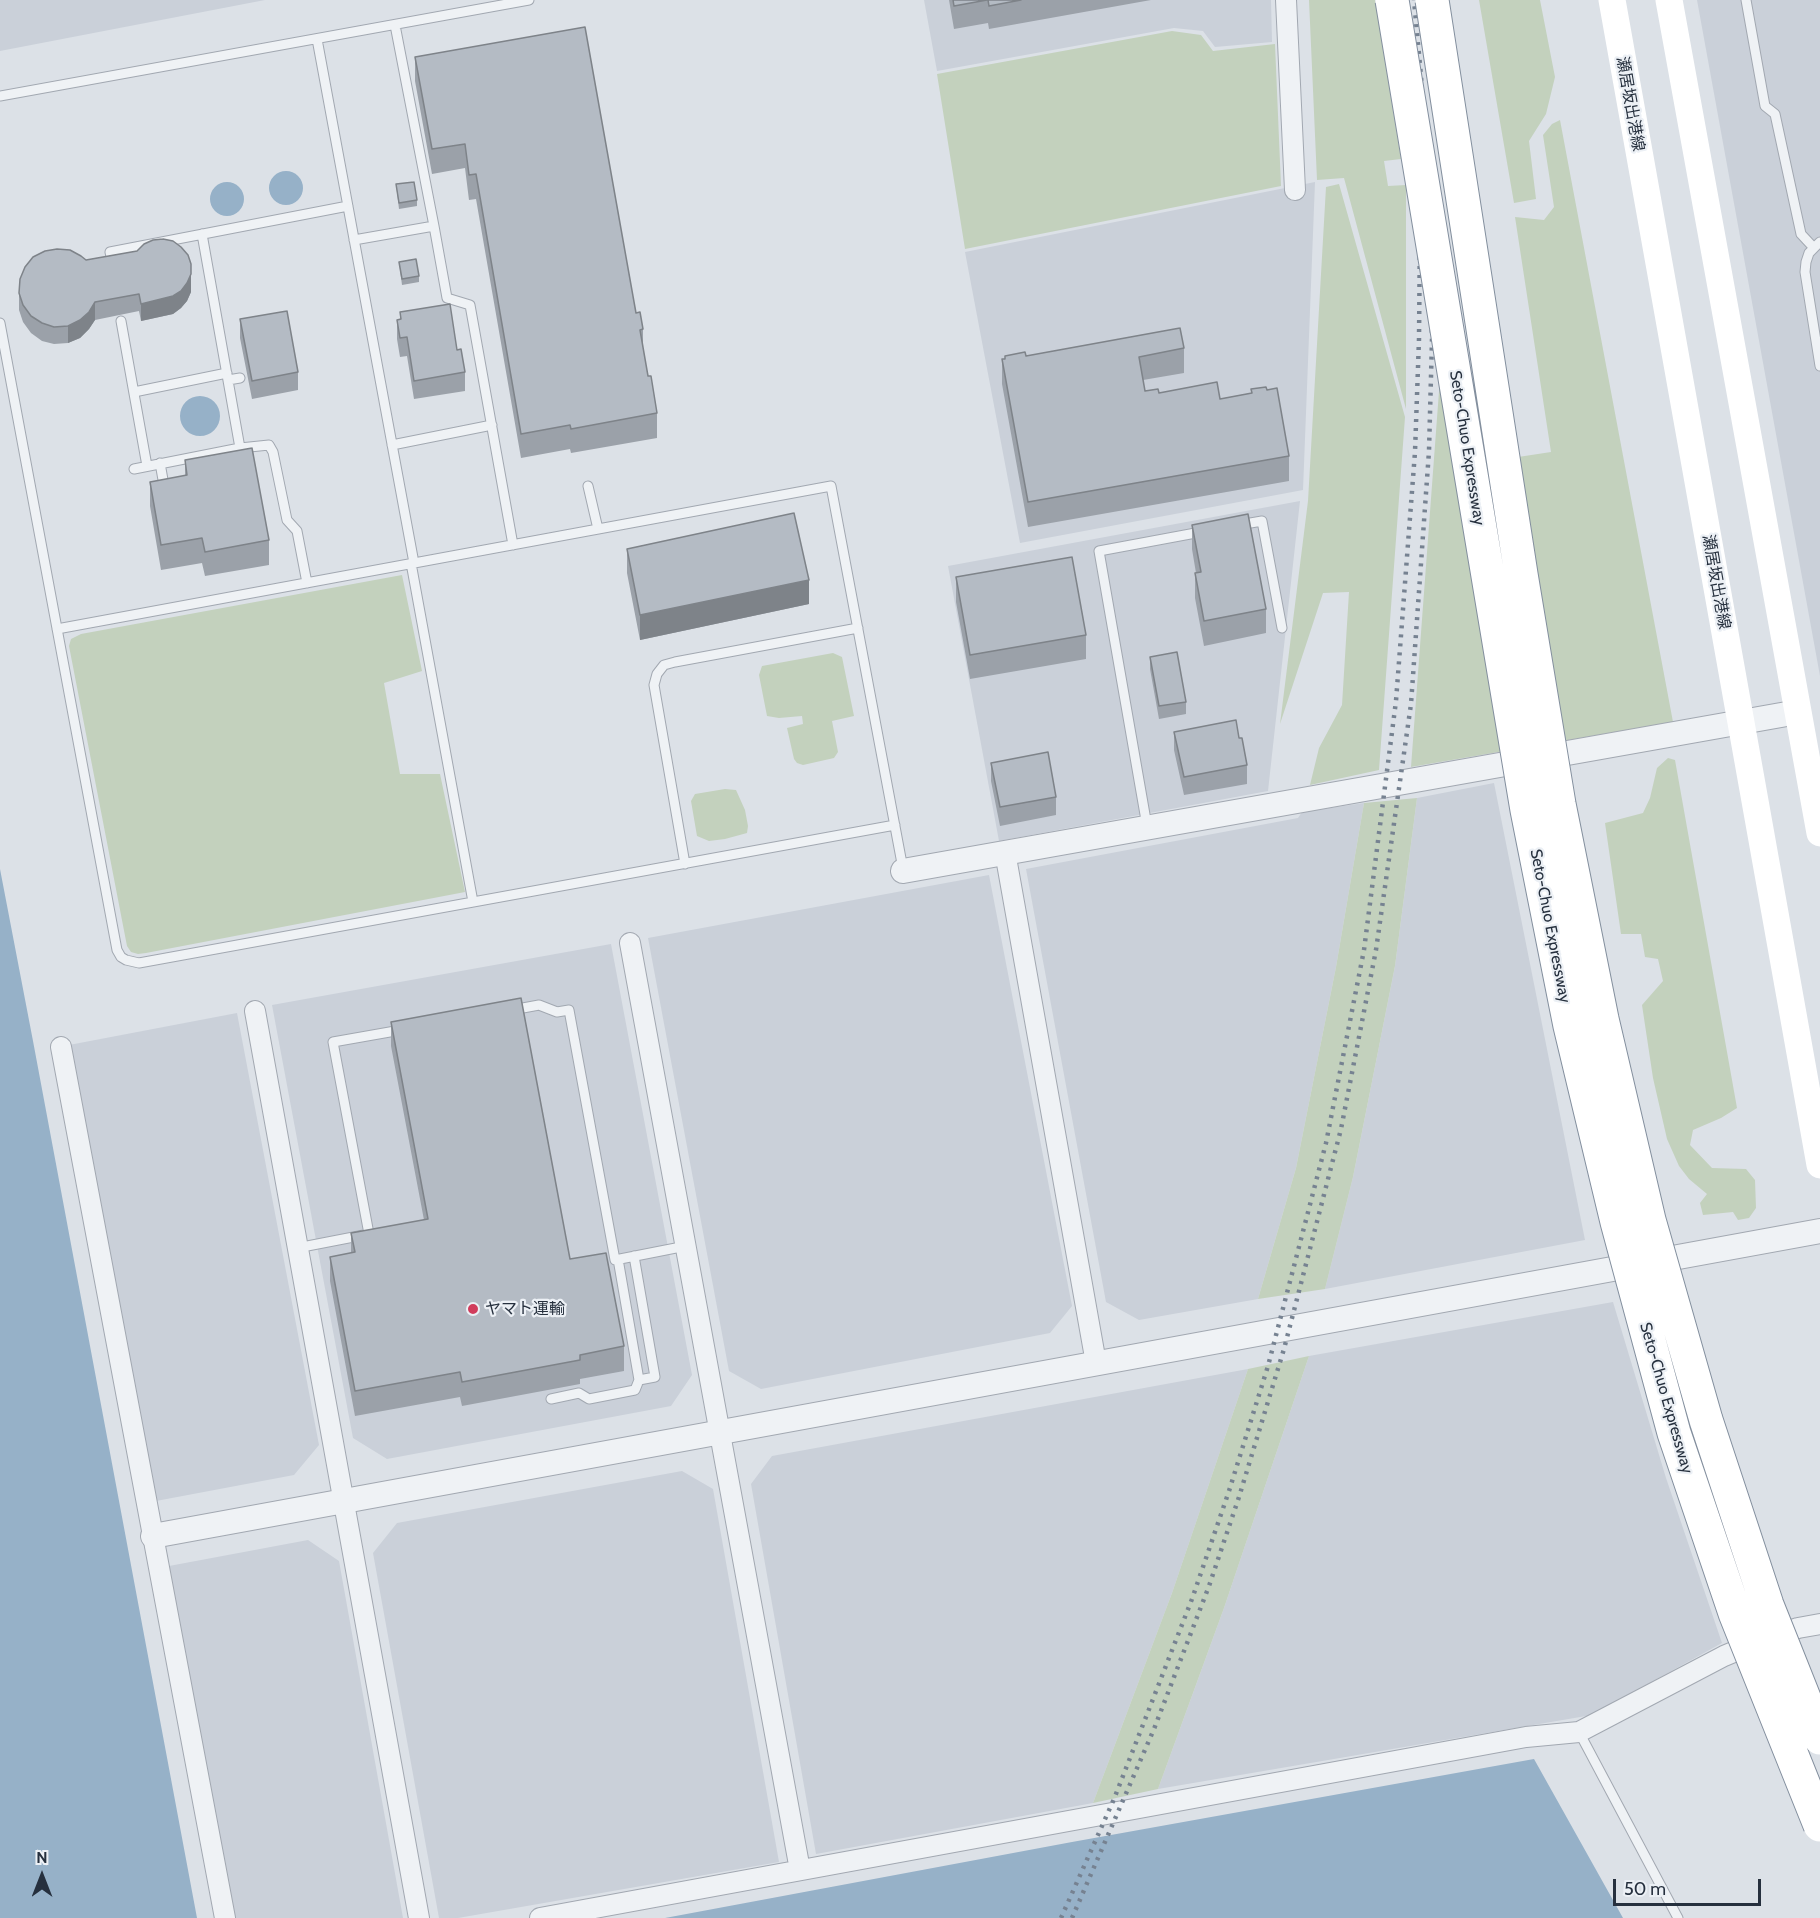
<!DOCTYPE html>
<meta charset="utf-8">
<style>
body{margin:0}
#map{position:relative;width:1820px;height:1918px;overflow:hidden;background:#dce1e7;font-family:Cabin,sans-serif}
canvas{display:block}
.north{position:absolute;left:12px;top:1846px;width:60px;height:60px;-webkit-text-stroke:4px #ecf0f5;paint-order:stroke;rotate:0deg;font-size:16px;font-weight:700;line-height:24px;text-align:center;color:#26303e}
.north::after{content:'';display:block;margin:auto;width:21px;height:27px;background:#26303e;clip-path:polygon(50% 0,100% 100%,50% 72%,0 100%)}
.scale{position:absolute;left:1613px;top:1879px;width:148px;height:27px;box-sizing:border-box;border:3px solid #26303e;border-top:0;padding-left:8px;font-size:18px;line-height:21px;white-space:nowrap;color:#26303e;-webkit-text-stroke:4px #ecf0f5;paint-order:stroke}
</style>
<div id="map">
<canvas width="1820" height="1918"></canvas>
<div class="north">N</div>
<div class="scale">50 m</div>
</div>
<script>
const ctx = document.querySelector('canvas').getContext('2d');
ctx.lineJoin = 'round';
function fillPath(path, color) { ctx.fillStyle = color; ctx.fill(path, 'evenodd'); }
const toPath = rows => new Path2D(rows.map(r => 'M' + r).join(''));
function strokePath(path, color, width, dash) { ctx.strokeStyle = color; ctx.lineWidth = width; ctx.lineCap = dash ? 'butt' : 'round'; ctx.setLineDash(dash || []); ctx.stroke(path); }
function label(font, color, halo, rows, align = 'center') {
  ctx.font = font + ' Cabin,"Noto Sans JP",sans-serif'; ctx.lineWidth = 4.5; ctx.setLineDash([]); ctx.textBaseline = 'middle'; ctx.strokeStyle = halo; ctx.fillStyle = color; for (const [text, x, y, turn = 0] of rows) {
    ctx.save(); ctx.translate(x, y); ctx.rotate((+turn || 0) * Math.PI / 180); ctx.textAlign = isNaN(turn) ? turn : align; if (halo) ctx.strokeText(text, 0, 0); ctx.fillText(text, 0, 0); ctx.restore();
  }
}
fillPath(toPath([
 [0,0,265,0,0,51],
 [924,0,1271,0,1272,42,1215,47,1203,31,1174,28,937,71],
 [1697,0,1820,0,1820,676],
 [1315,182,1303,490,1020,543,965,252],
 [1300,501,1268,791,999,841,948,566],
 [1494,783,1585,1240,1325,1289,1353,1177,1395,966,1417,798],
 [1364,803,1336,967,1296,1168,1258,1299,1139,1320,1106,1302,1026,869,1298,818,1302,812],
 [989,875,1072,1306,1050,1333,761,1389,729,1371,648,938],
 [611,944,692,1375,671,1406,387,1459,353,1438,272,1005],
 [237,1013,319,1445,294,1475,156,1501,69,1045],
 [1613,1302,1666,1478,1722,1643,1592,1715,1158,1789,1224,1608,1309,1356],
 [1248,1369,1172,1593,1093,1803,816,1854,751,1484,772,1456],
 [682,1471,713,1489,779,1862,458,1918,439,1918,373,1553,397,1523],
 [308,1540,339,1561,403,1918,233,1918,169,1566]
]), '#cad0d9');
fillPath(toPath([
 [1309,0,1375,0,1401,159,1384,161,1388,186,1406,185,1406,409,1344,178,1317,180],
 [1479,0,1540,0,1555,77,1546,114,1529,141,1536,199,1514,203],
 [1172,31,1201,35,1213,51,1275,44,1281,186,965,249,937,74],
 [1560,120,1673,722,1411,767,1442,351,1459,466,1551,452,1515,217,1544,220,1554,207,1543,135,1552,124],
 [1339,184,1405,417,1379,770,1310,785,1319,748,1342,705,1349,592,1323,593,1280,724,1308,501,1326,187],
 [402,575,422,671,384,683,400,774,440,774,465,892,146,953,138,954,131,952,127,946,69,646,71,639,81,634],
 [833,653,842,657,854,716,832,721,838,752,834,758,803,765,797,763,794,759,787,728,803,724,802,716,779,718,767,716,759,675,762,666],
 [1668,758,1675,760,1737,1108,1721,1118,1693,1130,1690,1145,1712,1168,1746,1169,1755,1180,1756,1208,1749,1218,1738,1220,1733,1212,1703,1215,1700,1203,1707,1194,1689,1179,1679,1166,1667,1139,1653,1078,1642,1005,1663,981,1658,959,1645,957,1641,934,1621,934,1605,823,1643,813,1650,798,1657,768],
 [725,789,736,790,745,810,748,826,747,833,725,839,709,841,697,836,691,801,695,794],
 [1417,798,1395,966,1353,1177,1325,1289,1258,1299,1296,1168,1336,967,1364,803],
 [1309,1356,1224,1608,1158,1789,1093,1803,1172,1593,1248,1369]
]), '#c3d1bd');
fillPath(toPath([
 '269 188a17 17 0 1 1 34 0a17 17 0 1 1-34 0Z',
 '210 199a17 17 0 1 1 34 0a17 17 0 1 1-34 0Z',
 '180 416a20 20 0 1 1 40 0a20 20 0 1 1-40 0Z',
 [0,869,33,1041,197,1918,0,1918],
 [1534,1759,1623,1918,665,1918,1072,1842]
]), '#96b1c8');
const service = toPath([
 [1746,0,1765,106,1775,114,1801,234,1814,248],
 [395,25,434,226],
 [317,39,414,563],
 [0,96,529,0],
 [202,234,240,448],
 [354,240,434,226,447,298,470,305,513,545],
 [1820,242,1809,253,1806,262,1805,272,1820,366],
 [113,266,110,252,348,206],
 [121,321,147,466],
 [0,323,117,950,121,957,126,960,139,963,895,825],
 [228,380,240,378],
 [134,392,227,373],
 [392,445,492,425],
 [160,463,165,491],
 [134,469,240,448,269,445,273,452,287,520,297,531,307,583],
 [588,486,598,529],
 [1239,525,1262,521,1282,628],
 [411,563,473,902],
 [57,629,831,486,903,869],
 [1147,826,1099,551,1201,532],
 [685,864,654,685,657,674,664,665,675,662,858,628],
 [512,1010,539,1005,557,1012,569,1010,615,1260,686,1246],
 [297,1248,369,1234,333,1042,401,1030],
 [618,1259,639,1380,655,1377,634,1256],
 [551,1399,579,1393,589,1399,635,1390,639,1380],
 [1579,1732,1678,1918]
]);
const minor = toPath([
 [1286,0,1295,190],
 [1005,852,1096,1363],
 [630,943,800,1870],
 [255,1011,419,1918],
 [61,1047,225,1918],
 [540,1918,1526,1737,1579,1732,1724,1656,1762,1640,1798,1628,1820,1624]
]);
const tertiary = toPath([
 [903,871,1798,712],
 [153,1536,1820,1231]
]);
strokePath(service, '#a2a8b1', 11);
strokePath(minor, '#a2a8b1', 22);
strokePath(tertiary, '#a2a8b1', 26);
strokePath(service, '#eff2f5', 9);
strokePath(minor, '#eff2f5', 20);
strokePath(tertiary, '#eff2f5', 24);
strokePath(toPath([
 [1612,0,1820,1165],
 [1669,0,1820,833]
]), '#fff', 27);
strokePath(toPath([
 [1061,1918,1114,1799,1192,1599,1229,1491,1268,1366,1326,1143,1364,950,1396,701,1415,452,1419,339,1420,227,1402,0],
 [1072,1918,1154,1729,1209,1586,1239,1497,1284,1349,1341,1129,1376,950,1411,704,1429,451,1432,339,1430,223,1421,76,1414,0]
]), '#768291', 4.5, [3, 6]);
const motorwayBridge = toPath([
 [1392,0,1527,810,1570,1026,1617,1222,1674,1433,1735,1613,1820,1825],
 [1432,0,1521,574,1559,804,1602,1019,1649,1220,1706,1420,1767,1605,1820,1738]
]);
strokePath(motorwayBridge, '#838f9e', 35, []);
strokePath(motorwayBridge, '#fff', 33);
fillPath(toPath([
 [949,0,1151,0,989,29,988,23,954,29],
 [415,57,636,313,643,329,643,349,648,376,657,413,657,438,571,453,570,449,521,458,476,199,469,200,465,168,432,174,415,81],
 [396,184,417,200,417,206,399,209],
 [137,251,191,292,187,301,181,308,173,314,141,321,139,311,95,320,89,329,80,338,68,343,54,344,42,341,31,333,23,322,19,310,19,293,86,260],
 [399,262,419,276,419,282,402,285],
 [400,312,457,350,465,372,465,391,414,399,407,356,400,357,397,339,397,320,400,319],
 [240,319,298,372,298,390,252,399,240,338],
 [1184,348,1184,373,1143,380,1145,391,1220,399,1251,393,1251,389,1289,456,1289,481,1028,527,1002,384,1002,359,1005,359,1005,356,1026,356],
 [185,460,269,540,269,565,205,576,202,563,161,570,150,506,150,482,185,476],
 [1192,525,1266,609,1266,633,1204,646,1195,598,1195,573,1196,573,1192,549],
 [627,549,809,604,640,640,627,573],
 [956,577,1086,635,1086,659,970,679,956,602],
 [1150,657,1186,702,1186,714,1159,719,1150,669],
 [1174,732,1239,738,1247,765,1247,784,1184,795,1174,750],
 [991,763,1056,797,1056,815,1000,826,991,781],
 [391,1022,570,1259,624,1346,624,1371,580,1379,580,1384,462,1406,460,1397,355,1416,330,1281,330,1257,351,1253,351,1233,424,1220,391,1046]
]), '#9ba1a9');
fillPath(toPath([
 [191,264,191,292,187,301,181,308,173,314,141,321,141,304],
 [95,302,95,320,89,329,80,338,68,343,68,326],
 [809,580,809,604,640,640,640,615]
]), '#7e8389');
const building = toPath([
 [953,0,987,0,954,6,953,0],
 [988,0,1021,0,989,6,988,0],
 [585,27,636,313,640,312,643,329,640,330,648,376,651,376,657,413,571,429,570,425,521,434,476,174,469,175,465,144,432,149,415,57,585,27],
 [414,182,417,200,399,203,396,184,414,182],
 [163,239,173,241,181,247,188,255,191,264,191,274,187,283,181,291,173,296,141,304,139,294,95,302,89,312,80,320,68,326,54,327,42,323,31,316,23,305,19,293,20,279,25,267,33,257,45,251,57,249,70,250,81,256,86,260,137,251,144,244,153,240,163,239],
 [416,259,419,276,402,279,399,262,416,259],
 [450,304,457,350,461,349,465,372,414,381,407,337,400,338,397,320,401,319,400,312,450,304],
 [287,311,298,372,252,381,240,319,287,311],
 [1180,328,1184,348,1139,357,1145,391,1158,389,1159,393,1217,382,1220,399,1252,393,1251,389,1266,387,1267,390,1277,388,1289,456,1028,502,1002,359,1005,359,1005,356,1025,352,1026,356,1180,328],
 [252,448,269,540,205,552,202,538,161,545,150,482,187,475,185,460,252,448],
 [794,513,809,580,640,615,627,549,794,513],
 [1248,514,1266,609,1204,621,1195,573,1201,572,1192,525,1248,514],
 [1072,557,1086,635,970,655,956,577,1072,557],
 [1177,652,1186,702,1159,706,1150,657,1177,652],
 [1236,720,1239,738,1242,738,1247,765,1184,777,1174,732,1236,720],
 [1048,752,1056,797,1000,807,991,763,1048,752],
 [521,998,570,1259,606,1253,624,1346,580,1355,580,1360,462,1382,460,1372,355,1391,330,1257,355,1252,351,1233,428,1219,391,1022,521,998]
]);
fillPath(building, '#b4bbc4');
strokePath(building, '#7e8389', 1.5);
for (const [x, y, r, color] of [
 [473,1309,6,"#d13c5c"]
]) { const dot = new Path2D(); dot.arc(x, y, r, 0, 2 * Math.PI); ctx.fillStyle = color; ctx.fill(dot); strokePath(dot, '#ecf0f5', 2); }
label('16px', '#26303e', '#ecf0f5', [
 ["瀬居坂出港線",1630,104,80],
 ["Seto-Chuo Expressway",1467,448,81],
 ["瀬居坂出港線",1716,582,80],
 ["Seto-Chuo Expressway",1550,926,79],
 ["Seto-Chuo Expressway",1666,1398,74]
]);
label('16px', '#26303e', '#ecf0f5', [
 ["ヤマト運輸",485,1309]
], 'left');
</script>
